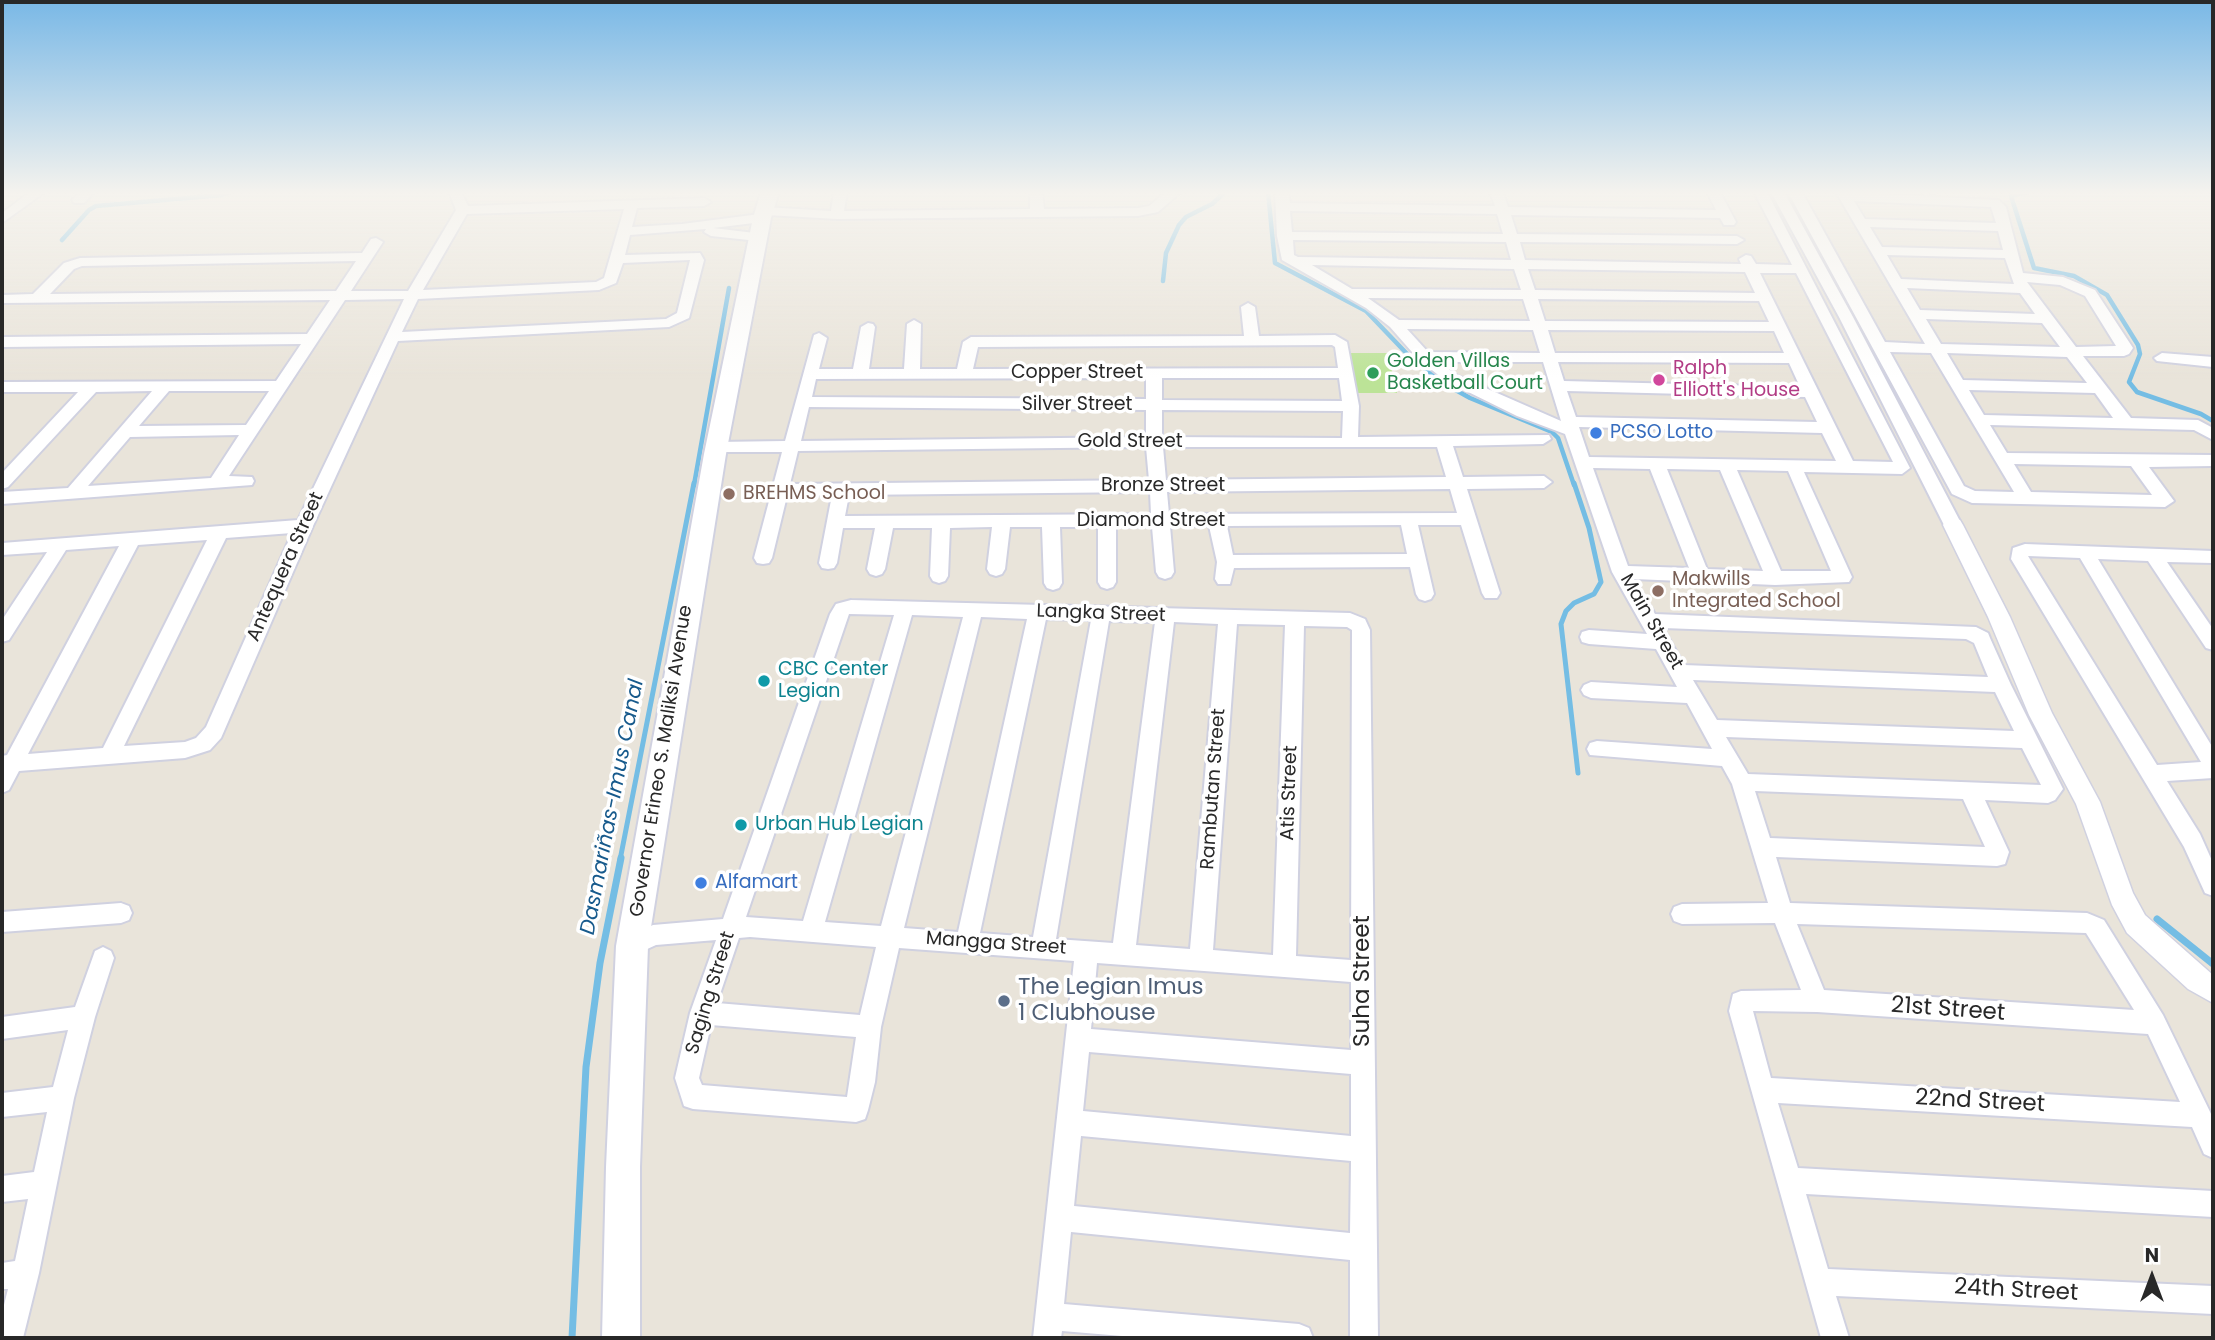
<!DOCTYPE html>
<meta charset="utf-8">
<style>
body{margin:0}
#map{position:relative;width:2215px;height:1340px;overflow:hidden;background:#e9e4da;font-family:Poppins,sans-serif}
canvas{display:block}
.frame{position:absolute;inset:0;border:4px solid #282828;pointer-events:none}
.north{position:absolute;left:2117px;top:1242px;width:70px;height:70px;-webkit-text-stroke:5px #fff;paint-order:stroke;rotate:0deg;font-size:19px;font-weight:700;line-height:28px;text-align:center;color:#282828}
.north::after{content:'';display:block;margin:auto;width:24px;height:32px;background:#282828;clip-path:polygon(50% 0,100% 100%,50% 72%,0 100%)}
</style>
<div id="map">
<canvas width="2215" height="1340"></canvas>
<div class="frame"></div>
<div class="north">N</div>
</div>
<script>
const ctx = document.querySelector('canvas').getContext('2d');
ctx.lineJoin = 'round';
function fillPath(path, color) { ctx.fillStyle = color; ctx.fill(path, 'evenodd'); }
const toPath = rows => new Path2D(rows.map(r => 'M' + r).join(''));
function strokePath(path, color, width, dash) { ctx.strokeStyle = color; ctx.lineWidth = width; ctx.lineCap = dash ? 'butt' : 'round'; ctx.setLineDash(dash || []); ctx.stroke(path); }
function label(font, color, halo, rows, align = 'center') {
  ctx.font = font + ' Poppins,sans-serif'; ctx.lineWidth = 7; ctx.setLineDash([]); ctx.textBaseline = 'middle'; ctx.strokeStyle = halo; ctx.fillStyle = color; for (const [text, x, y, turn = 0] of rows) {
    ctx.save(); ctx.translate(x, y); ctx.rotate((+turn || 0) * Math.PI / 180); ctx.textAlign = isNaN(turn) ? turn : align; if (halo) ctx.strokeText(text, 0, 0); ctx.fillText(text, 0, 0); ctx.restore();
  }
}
fillPath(toPath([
 [1349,353,1388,353,1397,393,1357,393]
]), '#bce397');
strokePath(toPath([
 [1268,192,1275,263,1366,311,1411,358,1443,383,1470,398,1552,432,1558,438,1574,485],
 [2028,192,2011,196,2034,268,2074,276,2107,295,2138,345,2140,354,2129,382,2137,392,2201,414,2213,421],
 [62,240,89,210,96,206,222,195,230,192],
 [1163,281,1166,253,1179,225,1186,217,1212,204,1225,192],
 [694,485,729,288]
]), '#74bde4', 4.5);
strokePath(toPath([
 [1574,483,1589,528,1601,582,1594,594,1574,603,1566,611,1561,624,1578,773],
 [620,860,694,483]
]), '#74bde4', 5);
strokePath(toPath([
 [2157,919,2213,964],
 [572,1338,586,1067,600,963,621,858]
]), '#74bde4', 7);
const minor = toPath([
 [30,192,45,192,2,223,2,213,30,192],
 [80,192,94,192,84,203,74,203,72,200,80,192],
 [449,192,461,192,468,206,704,198,711,202,704,206,637,208,632,227,682,224,760,214,757,211,764,207,831,211,834,192,847,192,844,211,1030,209,1030,192,1042,192,1044,209,1138,208,1149,206,1166,192,1181,192,1158,212,1138,216,837,219,767,215,767,221,762,222,713,228,763,234,765,237,758,241,711,236,704,232,706,229,630,235,625,255,700,253,704,260,689,318,669,327,398,341,313,526,221,738,210,750,185,758,19,771,9,790,2,793,2,756,7,755,119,546,66,550,9,640,2,642,2,620,47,552,2,555,2,543,298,520,404,299,345,300,229,476,252,477,254,481,252,485,2,504,2,492,68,488,152,391,96,392,8,487,2,489,2,473,78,392,2,392,2,382,276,381,301,344,2,347,2,337,307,334,330,300,2,303,2,295,33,294,64,263,80,258,362,253,371,239,376,238,383,242,351,291,408,291,456,210,449,192],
 [624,209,604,278,596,282,423,290,467,214,624,209],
 [690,260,677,313,666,319,402,332,418,299,599,290,616,283,623,263,690,260],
 [356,261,336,291,50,294,74,269,82,266,356,261],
 [169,391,269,391,246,425,139,426,169,391],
 [239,435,211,478,88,486,130,437,239,435],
 [292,533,206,727,196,738,185,742,124,746,226,538,292,533],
 [207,540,103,748,28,754,138,545,207,540],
 [1275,192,1288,192,1290,203,1495,206,1490,192,1503,192,1508,207,1716,210,1707,192,1720,192,1736,222,1734,225,1724,225,1720,218,1511,215,1517,234,1737,236,1744,240,1737,244,1520,242,1525,260,1741,264,1739,259,1746,255,1751,256,1756,264,1792,265,1754,192,1767,192,1910,468,1902,474,1804,472,1852,577,1849,582,1775,585,1634,579,1655,614,1976,627,1988,633,1990,638,2011,685,2063,789,2055,800,2048,803,1985,800,2009,852,2005,864,1997,866,1776,857,1790,903,2087,913,2104,920,2163,1015,2213,1118,2213,1158,2204,1154,2192,1127,1778,1103,1798,1168,2213,1191,2213,1217,1806,1194,1828,1269,2213,1286,2213,1314,1836,1296,1849,1338,1821,1338,1729,1011,1733,994,1741,991,1801,990,1775,923,1682,924,1674,921,1671,914,1674,907,1682,904,1768,903,1732,784,1722,766,1590,755,1587,749,1590,743,1597,741,1712,749,1687,703,1591,698,1584,695,1581,690,1584,685,1591,682,1677,687,1656,649,1589,644,1582,642,1580,637,1582,632,1589,630,1647,634,1612,572,1565,434,1517,416,1446,381,1419,360,1390,327,1366,308,1282,260,1277,236,1275,192],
 [1290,211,1497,214,1503,234,1292,232,1290,211],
 [1293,240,1506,242,1511,260,1298,257,1294,255,1293,240],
 [1312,265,1514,269,1521,290,1352,289,1312,265],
 [1528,269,1745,272,1755,293,1535,290,1528,269],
 [1760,273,1796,273,1893,462,1853,461,1760,273],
 [1368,298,1523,299,1530,321,1399,320,1368,298],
 [1538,299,1759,301,1769,322,1545,321,1538,299],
 [1407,329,1533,330,1540,353,1428,352,1407,329],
 [1548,330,1774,331,1784,353,1555,353,1548,330],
 [1440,362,1543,362,1561,421,1456,375,1440,362],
 [1558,362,1789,363,1800,387,1564,381,1558,362],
 [1567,391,1805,397,1817,422,1576,417,1567,391],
 [1579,427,1822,433,1836,461,1589,457,1579,427],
 [1593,468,1650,469,1689,568,1628,566,1593,468],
 [1667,469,1720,470,1763,571,1707,569,1667,469],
 [1737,470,1788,471,1831,571,1781,571,1737,470],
 [1663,628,1966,639,1974,643,1988,677,1684,665,1663,628],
 [1693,680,1995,692,2014,731,1717,720,1693,680],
 [1726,737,2022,748,2041,785,1748,774,1726,737],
 [1755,791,1963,799,1985,847,1770,838,1755,791],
 [1797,924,2086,933,2134,1010,1824,990,1797,924],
 [1753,1011,1817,1012,2148,1034,2180,1102,1771,1078,1753,1011],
 [1771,192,1784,192,1853,317,1962,525,1959,529,1947,529,1944,525,1839,317,1771,192],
 [1788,192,1802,192,1885,342,1925,344,1836,192,1999,200,2006,207,2023,273,2063,277,2095,290,2133,348,2129,354,2124,356,2083,356,2131,418,2198,420,2213,428,2213,440,2194,430,1990,425,2007,453,2213,455,2213,466,2149,467,2174,501,2165,507,1972,503,1952,494,1788,192],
 [1854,201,1991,207,1996,223,1865,219,1854,201],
 [1870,227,1998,231,2003,250,1882,247,1870,227],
 [1887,255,2005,258,2014,284,1901,279,1887,255],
 [2027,282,2060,285,2085,296,2116,346,2076,347,2027,282],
 [1907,288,2020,293,2035,314,1920,310,1907,288],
 [1926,319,2042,323,2060,347,1941,344,1926,319],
 [1890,352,1931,353,2014,492,1975,491,1964,486,1890,352],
 [1947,353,2067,357,2087,383,1963,380,1947,353],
 [1969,390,2095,393,2113,418,1984,415,1969,390],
 [2014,464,2131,466,2152,495,2031,492,2014,464],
 [1248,303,1255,307,1259,336,1335,335,1347,342,1359,406,1358,437,1549,435,1551,439,1543,444,1453,446,1463,477,1544,476,1552,482,1544,488,1467,489,1500,593,1497,598,1485,598,1482,593,1461,525,1418,525,1434,594,1431,599,1425,601,1419,599,1416,594,1410,567,1234,568,1230,584,1218,584,1215,579,1217,562,1209,526,1170,526,1174,572,1171,577,1165,579,1159,577,1156,572,1152,527,1116,527,1116,582,1113,587,1107,589,1101,587,1098,582,1098,527,1060,527,1062,583,1059,588,1053,590,1047,588,1044,583,1042,527,1010,527,1005,569,1002,574,996,576,990,574,987,569,992,527,950,528,948,576,945,581,939,583,933,581,930,576,932,528,893,528,885,569,882,574,876,576,870,574,867,569,875,528,843,528,837,563,834,568,828,569,822,568,819,563,832,495,787,496,772,558,769,563,763,564,757,563,754,558,782,452,716,452,708,447,716,442,785,441,814,335,819,333,827,338,819,369,853,369,861,327,868,323,873,324,875,327,869,369,904,369,907,324,914,320,921,324,920,369,957,369,963,342,971,337,1244,336,1241,307,1248,303],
 [1332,345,1335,347,1338,368,973,369,978,347,1332,345],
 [1146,378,1146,399,812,397,816,379,1146,378],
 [1162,378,1339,378,1342,401,1162,400,1162,378],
 [809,407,1146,410,1146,437,801,441,809,407],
 [1162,410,1343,411,1342,438,1162,437,1162,410],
 [1146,447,1149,480,790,484,798,451,1146,447],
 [1163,447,1437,447,1446,477,1166,480,1163,447],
 [1450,489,1457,513,1169,514,1167,492,1450,489],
 [1150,492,1151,514,845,516,849,495,1150,492],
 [1401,525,1407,554,1233,555,1227,526,1401,525],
 [2162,353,2213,357,2213,367,2157,361,2154,358,2162,353],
 [2025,544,2213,551,2213,563,2167,562,2213,629,2213,650,2206,648,2148,561,2098,559,2213,748,2213,778,2167,781,2200,834,2213,863,2213,896,2205,893,2184,847,2011,559,2013,548,2025,544],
 [2028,556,2080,558,2201,762,2157,765,2028,556],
 [851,600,1350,613,1365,619,1370,630,1378,1338,1350,1338,1350,1260,1071,1232,1064,1304,1299,1324,1309,1328,1313,1338,1146,1338,1062,1331,1061,1338,1033,1338,1074,961,899,948,881,1027,875,1082,868,1110,865,1119,856,1122,693,1109,684,1106,675,1078,690,1013,716,940,656,945,632,956,624,953,621,946,624,939,653,925,723,919,830,614,836,604,851,600],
 [849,614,894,615,803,921,746,917,849,614],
 [912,615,963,617,881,926,825,922,912,615],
 [981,617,1027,619,958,932,904,928,981,617],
 [1046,619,1091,620,1033,937,980,933,1046,619],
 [1109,621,1155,622,1113,943,1056,939,1109,621],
 [1174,622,1218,624,1190,949,1136,945,1174,622],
 [1237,624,1285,625,1273,955,1213,950,1237,624],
 [1304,626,1347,627,1352,630,1351,960,1296,956,1304,626],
 [750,937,876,947,860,1015,717,1003,739,938,750,937],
 [1097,963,1351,982,1351,1050,1091,1029,1097,963],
 [711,1025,856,1037,847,1097,702,1085,699,1078,711,1025],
 [1089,1052,1351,1074,1351,1136,1083,1111,1089,1052],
 [1081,1136,1351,1161,1350,1233,1074,1206,1081,1136],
 [121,903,129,906,132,913,129,920,121,923,2,932,2,912,121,903],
 [103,947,111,951,114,958,95,1017,74,1098,39,1273,23,1338,2,1338,2,1313,8,1289,2,1289,2,1263,15,1261,28,1199,2,1202,2,1176,34,1172,47,1112,2,1117,2,1093,53,1087,68,1030,2,1039,2,1017,75,1007,95,951,103,947]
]);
const tertiary = toPath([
 [1953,518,1960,520,1963,525,2010,617,2052,713,2100,802,2133,893,2145,915,2213,975,2213,1003,2188,989,2127,933,2112,905,2076,804,2029,715,1988,617,1943,525,1946,520,1953,518]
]);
const secondary = toPath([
 [761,192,779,192,771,218,726,454,648,946,640,1167,640,1338,602,1338,606,1167,616,946,704,454,753,218,761,192]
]);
strokePath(minor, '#d0d1e0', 4);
strokePath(tertiary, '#d0d1e0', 3);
strokePath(secondary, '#d0d1e0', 4);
fillPath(minor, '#fff');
fillPath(tertiary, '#fff');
fillPath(secondary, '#fff');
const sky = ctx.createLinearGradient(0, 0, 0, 379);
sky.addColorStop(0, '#79b8e6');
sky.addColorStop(0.51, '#f5f3ee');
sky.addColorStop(1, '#f5f3ee00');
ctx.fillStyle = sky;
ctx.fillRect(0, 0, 2215, 379);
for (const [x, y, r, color] of [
 [1373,373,7,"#2e9e5b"],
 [1659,380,7,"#d1479c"],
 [1596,433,7,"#3f7fe0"],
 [729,494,7,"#8d6e63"],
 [1658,591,7,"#8d6e63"],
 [764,681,7,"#0f9aa8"],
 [741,825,7,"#0f9aa8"],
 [701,883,7,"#3f7fe0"],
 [1004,1001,7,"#5c6f8a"]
]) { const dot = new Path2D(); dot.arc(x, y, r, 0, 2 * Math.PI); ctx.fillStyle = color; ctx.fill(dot); strokePath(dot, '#fff', 2.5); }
label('19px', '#27864d', '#fff', [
 ["Golden Villas",1387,362],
 ["Basketball Court",1387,384]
], 'left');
label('19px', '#b23c85', '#fff', [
 ["Ralph",1673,369],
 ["Elliott's House",1673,391]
], 'left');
label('19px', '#282828', '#fff', [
 ["Copper Street",1077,373],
 ["Silver Street",1077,405],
 ["Gold Street",1130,442],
 ["Bronze Street",1163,486],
 ["Diamond Street",1151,521],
 ["Antequera Street",286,567,-66],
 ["Langka Street",1101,614,2],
 ["Main Street",1651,622,60],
 ["Governor Erineo S. Maliksi Avenue",662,761,-81],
 ["Rambutan Street",1214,789,-86],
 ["Atis Street",1290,793,-88],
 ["Mangga Street",996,944,4],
 ["Saging Street",711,993,-73]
]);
label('19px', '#366cbe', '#fff', [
 ["PCSO Lotto",1610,433],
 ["Alfamart",715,883]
], 'left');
label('19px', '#785e54', '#fff', [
 ["BREHMS School",743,494],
 ["Makwills",1672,580],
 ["Integrated School",1672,602]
], 'left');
label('19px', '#0d838f', '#fff', [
 ["CBC Center",778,670],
 ["Legian",778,692],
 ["Urban Hub Legian",755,825]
], 'left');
label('italic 21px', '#175a8c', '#fff', [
 ["Dasmariñas-Imus Canal",613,807,-79]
]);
label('23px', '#282828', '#fff', [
 ["Suha Street",1363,981,-90],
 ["21st Street",1948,1010,4],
 ["22nd Street",1980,1102,3],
 ["24th Street",2016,1291,3]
]);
label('23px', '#4e5e75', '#fff', [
 ["The Legian Imus",1018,988],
 ["1 Clubhouse",1018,1014]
], 'left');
</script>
